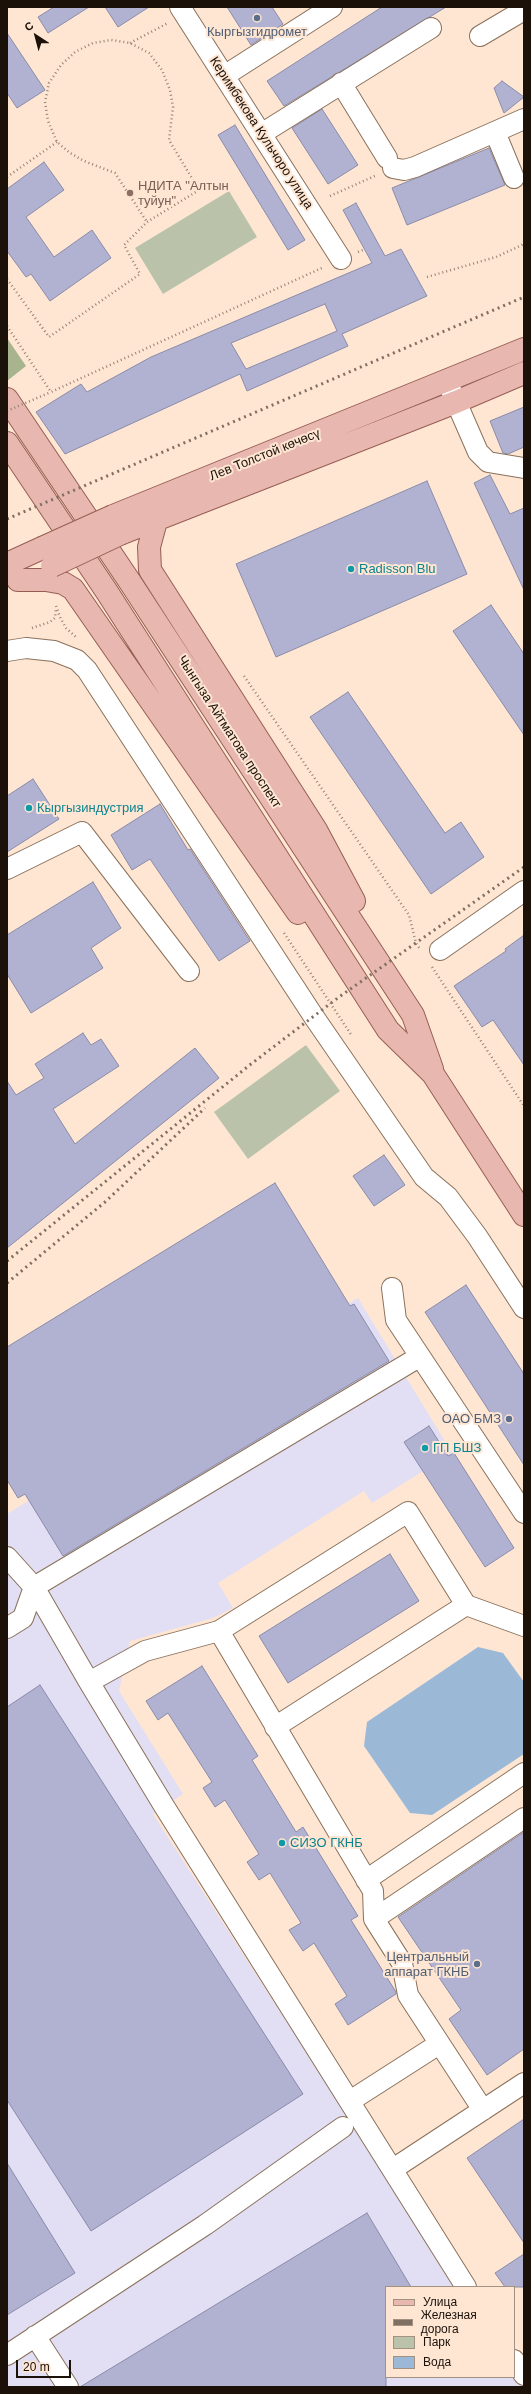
<!DOCTYPE html>
<meta charset="utf-8">
<style>
body{margin:0}
#map{position:relative;width:531px;height:2394px;overflow:hidden;background:#fee6d3;font-family:Arial,sans-serif}
canvas{display:block}
.frame{position:absolute;inset:0;border:8px solid #1b1109;pointer-events:none}
.legend{position:absolute;left:385px;top:2286px;width:130px;height:92px;box-sizing:border-box;background:#fee6d3;border:1px solid #a39182;margin:0;padding:5px 7px;list-style:none;font-size:12px;color:#1b1109}
.legend li{display:flex;align-items:center;gap:8px;height:20px}
.legend b{width:20px;border:1px solid #a39182}
.north{position:absolute;left:16px;top:16px;width:40px;height:40px;-webkit-text-stroke:3px #fee6d3;paint-order:stroke;rotate:324deg;font-size:11px;font-weight:700;line-height:16px;text-align:center;color:#1b1109}
.north::after{content:'';display:block;margin:auto;width:14px;height:18px;background:#1b1109;clip-path:polygon(50% 0,100% 100%,50% 72%,0 100%)}
.scale{position:absolute;left:16px;top:2360px;width:55px;height:18px;box-sizing:border-box;border:2px solid #1b1109;border-top:0;padding-left:5px;font-size:12px;line-height:14px;white-space:nowrap;color:#1b1109;-webkit-text-stroke:3px #fee6d3;paint-order:stroke}
</style>
<div id="map">
<canvas width="531" height="2394"></canvas>
<div class="frame"></div>
<ul class="legend">
<li><b style="height:5px;background:#e8b7b0"></b>Улица</li>
<li><b style="height:5px;background:#7f6f62"></b>Железная дорога</li>
<li><b style="height:11px;background:#bac3aa"></b>Парк</li>
<li><b style="height:11px;background:#9bb9d7"></b>Вода</li>
</ul>
<div class="north">С</div>
<div class="scale">20 m</div>
</div>
<script>
const ctx = document.querySelector('canvas').getContext('2d');
ctx.lineJoin = 'round';
function fillPath(path, color) { ctx.fillStyle = color; ctx.fill(path, 'evenodd'); }
const toPath = rows => new Path2D(rows.map(r => 'M' + r).join(''));
function strokePath(path, color, width, dash) { ctx.strokeStyle = color; ctx.lineWidth = width; ctx.lineCap = dash ? 'butt' : 'round'; ctx.setLineDash(dash || []); ctx.stroke(path); }
function label(font, color, halo, rows, align = 'center') {
  ctx.font = font + ' Arial,sans-serif'; ctx.lineWidth = 4; ctx.setLineDash([]); ctx.textBaseline = 'middle'; ctx.strokeStyle = halo; ctx.fillStyle = color; for (const [text, x, y, turn = 0] of rows) {
    ctx.save(); ctx.translate(x, y); ctx.rotate((+turn || 0) * Math.PI / 180); ctx.textAlign = isNaN(turn) ? turn : align; if (halo) ctx.strokeText(text, 0, 0); ctx.fillText(text, 0, 0); ctx.restore();
  }
}
fillPath(toPath([
 [358,1298,452,1453,372,1503,364,1491,218,1583,233,1608,213,1618,130,1641,119,1691,183,1794,153,1814,457,2287,386,2287,386,2377,514,2377,514,2374,522,2387,7,2387,7,1514]
]), '#e2def4');
fillPath(toPath([
 [229,191,257,237,163,294,135,248],
 [306,1045,340,1091,248,1159,214,1112]
]), '#bac3aa');
fillPath(toPath([
 [7,338,26,366,7,381]
]), '#a7b48e');
fillPath(toPath([
 [478,1647,503,1653,524,1682,524,1754,432,1815,410,1813,364,1746,367,1722]
]), '#9bb9d7');
const building = toPath([
 [54,7,89,7,48,33,38,17,54,7],
 [105,7,149,7,118,27,105,7],
 [227,7,272,7,283,24,251,45,227,7],
 [382,7,446,7,284,106,267,81,382,7],
 [7,33,45,90,17,108,7,93,7,33],
 [502,81,524,97,504,113,494,88,502,81],
 [322,109,358,165,328,184,292,128,322,109],
 [235,125,305,240,288,250,218,135,235,125],
 [489,148,505,185,407,225,392,188,489,148],
 [44,162,64,190,26,217,54,257,92,230,111,258,50,301,31,274,26,277,7,251,7,189,44,162],
 [356,203,385,256,401,249,427,296,342,334,348,346,247,391,240,374,65,454,36,412,81,384,87,392,151,357,372,263,343,210,356,203],
 [325,304,337,331,246,369,231,343,325,304],
 [524,407,524,447,508,454,503,453,490,421,524,407],
 [490,475,510,514,524,508,524,590,474,483,490,475],
 [427,481,467,574,276,657,236,564,427,481],
 [491,605,524,654,524,735,453,631,491,605],
 [348,692,445,833,461,822,484,857,431,894,310,717,348,692],
 [33,779,59,819,7,852,7,796,33,779],
 [160,804,188,850,190,849,250,941,219,961,150,859,132,870,111,835,160,804],
 [93,882,121,928,91,948,103,968,31,1013,7,974,7,935,93,882],
 [524,935,524,1065,493,1020,482,1027,454,986,506,951,505,949,524,935],
 [83,1033,91,1045,101,1039,119,1066,53,1109,75,1144,195,1048,219,1078,7,1248,7,1081,16,1095,44,1078,35,1064,83,1033],
 [384,1155,405,1185,374,1206,353,1176,384,1155],
 [275,1183,350,1306,354,1304,389,1361,63,1556,25,1494,18,1498,7,1480,7,1347,275,1183],
 [466,1285,524,1374,524,1465,425,1312,466,1285],
 [429,1426,448,1456,454,1453,514,1548,485,1567,404,1442,429,1426],
 [390,1554,419,1601,288,1683,259,1636,390,1554],
 [202,1666,258,1756,252,1760,296,1832,303,1827,358,1916,351,1920,396,1992,396,1994,348,2025,335,2004,347,1996,314,1943,303,1951,289,1930,301,1923,270,1873,259,1880,247,1862,259,1854,225,1800,215,1807,203,1788,212,1782,168,1713,158,1720,146,1701,202,1666],
 [40,1685,303,2094,91,2231,7,2100,7,1707,40,1685],
 [524,1832,524,2049,487,2075,449,2019,461,2010,398,1917,524,1832],
 [524,2119,524,2243,467,2158,524,2119],
 [7,2163,75,2273,7,2315,7,2163],
 [367,2213,411,2287,386,2287,386,2387,80,2387,367,2213],
 [524,2254,524,2287,505,2287,495,2273,524,2254]
]);
fillPath(building, '#b1b2d2');
strokePath(building, '#8a8ba9', 1);
const minor = toPath([
 [180,7,341,259],
 [480,36,524,10],
 [224,76,332,7],
 [341,83,387,158],
 [495,132,514,178],
 [261,134,431,28],
 [393,168,404,170,415,167,524,119],
 [447,381,478,452,488,462,524,468],
 [7,651,26,648,54,651,77,660,87,670,314,1017,424,1177,448,1197,477,1236,524,1308],
 [7,869,82,832,189,971],
 [440,950,524,891],
 [392,1288,396,1320,524,1513],
 [7,1557,34,1587,89,1682,164,1806,466,2287],
 [7,1628,23,1618,34,1587,419,1357],
 [219,1631,373,1891,374,1919,402,1963,408,1995,483,2110],
 [89,1682,145,1651,219,1631,408,1512,466,1605,524,1626],
 [275,1727,466,1605],
 [366,1880,524,1773],
 [374,1919,524,1818],
 [350,2101,439,2044],
 [393,2169,524,2083],
 [35,2336,68,2387],
 [7,2355,205,2225,343,2127],
 [514,2360,524,2375]
]);
const major = toPath([
 [7,399,128,579,413,1015,432,1069],
 [7,443,107,592,388,1030,433,1074,524,1215],
 [113,516,524,349],
 [156,521,149,547,150,570,316,830,354,901],
 [122,533,456,402,524,373],
 [7,564,42,548],
 [18,580,46,580,63,583,73,589,298,913]
]);
strokePath(minor, '#8a715b', 22);
strokePath(major, '#965e53', 24);
strokePath(toPath([
 [130,43,168,23],
 [7,177,57,142],
 [330,196,377,175],
 [358,252,363,250],
 [427,277,496,257,524,244],
 [7,279,49,337,140,274,124,245,147,222,199,190,169,140,173,107,170,90,162,70,149,53,130,43,111,40,93,43,75,52,61,65,49,83,45,102,48,121,57,142,70,153,84,161,115,173,147,222],
 [7,326,51,392,324,267],
 [56,606,60,617,66,628,77,638],
 [32,628,50,622,55,618,56,608],
 [244,676,409,915,416,943,420,949],
 [284,933,352,1036],
 [432,967,524,1106]
]), '#958375', 2.5, [1, 3]);
strokePath(minor, '#fff', 20);
strokePath(major, '#e8b7b0', 22);
strokePath(toPath([
 [7,519,524,297],
 [7,1261,251,1064,339,997,524,867],
 [7,1283,105,1202,205,1108]
]), '#7f6f62', 3, [2, 4]);
const majorBridge = toPath([
 [42,548,113,516],
 [52,566,122,533]
]);
strokePath(majorBridge, '#965e53', 24, []);
strokePath(toPath([
 [7,411,51,392]
]), '#958375', 2.5, [1, 3]);
strokePath(majorBridge, '#e8b7b0', 22);
for (const [x, y, r, color] of [
 [257,18,4,"#5c6f8a"],
 [130,193,4,"#8d6e63"],
 [351,569,4,"#0f9aa8"],
 [29,808,4,"#0f9aa8"],
 [509,1419,4,"#5c6f8a"],
 [425,1448,4,"#0f9aa8"],
 [282,1843,4,"#0f9aa8"],
 [477,1964,4,"#5c6f8a"]
]) { const dot = new Path2D(); dot.arc(x, y, r, 0, 2 * Math.PI); ctx.fillStyle = color; ctx.fill(dot); strokePath(dot, '#fee6d3', 1.5); }
label('13px', '#4e5e75', '#fee6d3', [
 ["Кыргызгидромет",257,32,"center"],
 ["ОАО БМЗ",501,1419],
 ["Центральный",469,1957],
 ["аппарат ГКНБ",469,1972]
], 'right');
label('13px', '#1b1109', '#fee6d3', [
 ["Керимбекова Кульчоро улица",261,133,57],
 ["Лев Толстой көчөсү",265,455,-22],
 ["Чынгыза Айтматова проспект",229,732,57]
]);
label('13px', '#785e54', '#fee6d3', [
 ["НДИТА \"Алтын",138,186],
 ["туйун\"",138,201]
], 'left');
label('13px', '#0d838f', '#fee6d3', [
 ["Radisson Blu",359,569],
 ["Кыргызиндустрия",37,808],
 ["ГП БШЗ",433,1448],
 ["СИЗО ГКНБ",290,1843]
], 'left');
</script>
